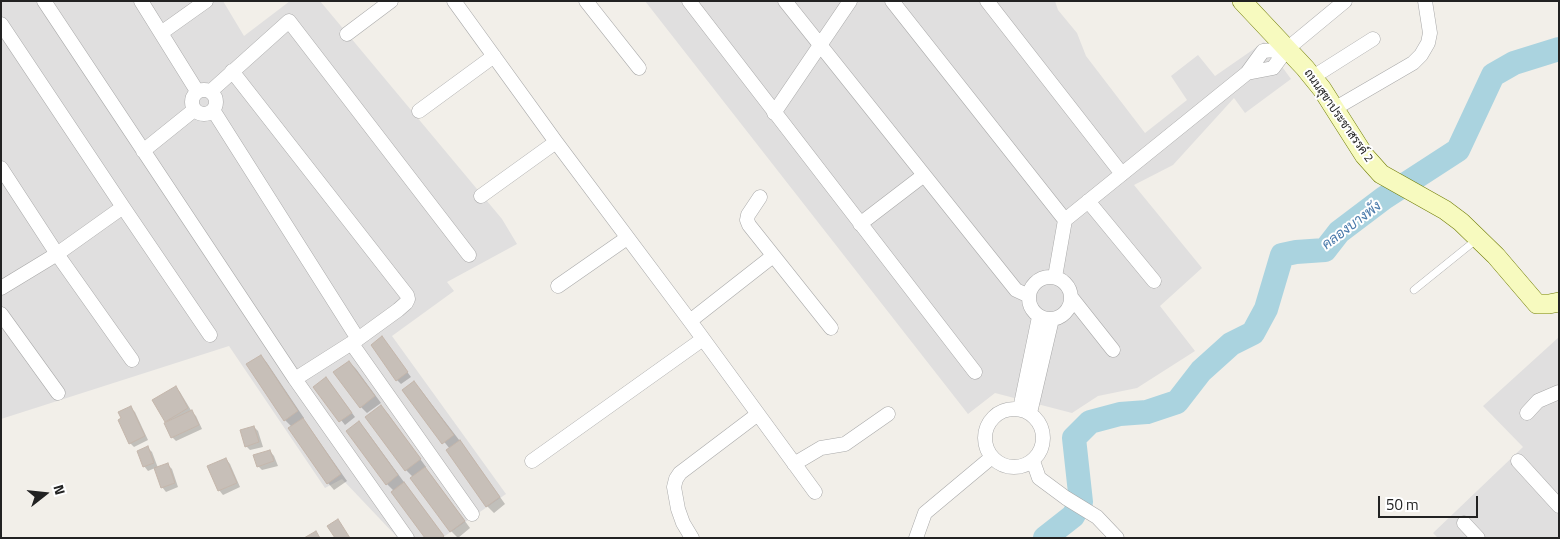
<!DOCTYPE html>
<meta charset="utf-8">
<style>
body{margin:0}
#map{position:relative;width:1560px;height:539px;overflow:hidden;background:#f2efe9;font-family:"Titillium Web",sans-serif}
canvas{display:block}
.frame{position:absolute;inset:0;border:2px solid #222;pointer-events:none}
.north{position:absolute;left:20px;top:469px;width:50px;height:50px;-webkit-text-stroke:4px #fff;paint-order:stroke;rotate:74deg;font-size:14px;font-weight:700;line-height:20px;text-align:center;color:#222}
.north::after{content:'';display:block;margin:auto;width:18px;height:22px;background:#222;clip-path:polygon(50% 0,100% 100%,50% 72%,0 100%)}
.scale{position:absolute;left:1378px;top:496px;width:100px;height:22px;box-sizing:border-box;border:2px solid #222;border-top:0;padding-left:6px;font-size:15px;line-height:18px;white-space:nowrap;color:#222;-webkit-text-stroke:4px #fff;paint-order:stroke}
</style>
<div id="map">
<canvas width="1560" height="539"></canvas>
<div class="frame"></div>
<div class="north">N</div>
<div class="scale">50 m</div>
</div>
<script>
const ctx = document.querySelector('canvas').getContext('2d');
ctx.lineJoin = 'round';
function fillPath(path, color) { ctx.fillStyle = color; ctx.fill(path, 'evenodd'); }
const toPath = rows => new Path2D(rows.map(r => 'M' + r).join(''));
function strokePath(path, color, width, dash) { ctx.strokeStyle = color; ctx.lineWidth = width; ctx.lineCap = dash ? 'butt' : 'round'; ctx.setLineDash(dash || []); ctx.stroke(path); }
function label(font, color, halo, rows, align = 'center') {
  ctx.font = font + ' "Titillium Web",Sarabun,sans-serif'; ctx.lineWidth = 4; ctx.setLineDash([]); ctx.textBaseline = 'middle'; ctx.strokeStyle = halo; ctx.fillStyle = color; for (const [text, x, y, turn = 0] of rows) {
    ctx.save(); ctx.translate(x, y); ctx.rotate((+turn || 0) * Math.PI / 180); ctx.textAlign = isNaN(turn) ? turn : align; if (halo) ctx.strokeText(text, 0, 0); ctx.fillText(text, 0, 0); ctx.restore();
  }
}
fillPath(toPath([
 [1,1,223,1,244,36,290,1,320,1,502,219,517,244,447,282,454,291,392,336,506,494,442,538,398,538,342,479,325,488,229,346,1,419],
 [645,1,1055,1,1058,10,1077,33,1086,56,1145,133,1187,100,1171,76,1198,55,1215,76,1264,42,1291,79,1245,113,1234,98,1173,165,1134,185,1202,268,1160,306,1195,351,1137,388,1098,396,1072,413,995,393,968,414],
 [1559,337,1559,538,1438,538,1433,533,1523,447,1483,406]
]), '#e0dfdf');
fillPath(toPath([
 [382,338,411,377,401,384,397,380],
 [261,356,267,363,304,418,302,420,309,427,347,481,334,490,328,483,292,427,285,420],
 [349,362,356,369,381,403,367,413,361,407],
 [330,383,355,417,345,425,315,387],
 [176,388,180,392,192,412,196,416,202,429,176,441,172,437,168,423,166,421],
 [420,389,466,449,505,504,494,513,487,506,450,449,403,391],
 [381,407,388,414,426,467,424,468,431,475,470,528,458,538,451,531,413,477,406,470,367,417],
 [131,408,135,412,148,440,134,447,130,443],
 [359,423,365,429,445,538,427,538,394,491,387,484],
 [254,427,258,431,263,447,250,450,246,446],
 [148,448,152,452,158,468,168,465,172,469,178,487,166,492,162,487,155,468,148,471,144,466],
 [270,451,274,456,278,466,262,470,258,466],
 [226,459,230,464,240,487,223,495,219,490]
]), '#0003');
strokePath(toPath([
 [1045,538,1073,516,1081,502,1074,438,1090,422,1120,414,1147,412,1177,402,1201,371,1231,344,1253,333,1266,309,1282,255,1296,252,1325,250,1339,232,1384,198,1458,150,1493,75,1514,63,1559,49]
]), '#aad3df', 24);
const building = toPath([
 [382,336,408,372,396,381,371,345,382,336],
 [261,355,298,411,284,421,246,364,261,355],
 [349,361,375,396,360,408,333,372,349,361],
 [326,377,352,413,339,422,313,387,326,377],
 [414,381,454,435,442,444,402,390,414,381],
 [176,386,188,408,165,422,152,400,176,386],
 [381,405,421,459,405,471,365,417,381,405],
 [131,406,145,436,129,444,118,420,121,418,118,412,131,406],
 [192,410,199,425,171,438,164,423,192,410],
 [303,418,341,474,327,484,288,428,303,418],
 [359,421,398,475,386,485,346,431,359,421],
 [254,426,259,442,245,447,240,430,254,426],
 [460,440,500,497,486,507,446,450,460,440],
 [148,446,154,463,143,467,137,451,148,446],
 [270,450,274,461,257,467,253,455,270,450],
 [226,458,237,483,218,491,207,466,226,458],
 [168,463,175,483,161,488,154,468,168,463],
 [425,467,465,521,450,532,410,478,425,467],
 [404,482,444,536,442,538,425,538,391,492,404,482],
 [338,519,350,538,335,538,327,526,338,519],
 [316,531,320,538,304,538,316,531]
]);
fillPath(building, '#c7bfb8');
strokePath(building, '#c4b6ab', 1);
const lane = toPath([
 [1414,290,1476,240]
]);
const street = toPath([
 [44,1,295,379,407,538],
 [141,1,197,91],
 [454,1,556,142,690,321,815,492],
 [586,1,639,68],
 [689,1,975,372],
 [785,1,1016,290,1029,296],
 [892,1,1065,220],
 [987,1,1122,174],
 [1,24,123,207,210,335],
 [161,33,206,1],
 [347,34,391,1],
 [232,71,407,295,408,299,406,303,398,310,358,339,295,379],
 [1247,73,1273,68,1287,49,1345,1],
 [1313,77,1373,39],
 '192 102a12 12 0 1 1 24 0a12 12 0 1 1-24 0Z',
 [211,91,289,21,469,255],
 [1334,109,1413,63,1421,55,1428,43,1430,33,1425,1],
 [213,110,358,339],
 [419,111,494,56],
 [774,113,850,1],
 [143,151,194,110],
 [1,168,57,254,132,360],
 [481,196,556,142],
 [760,197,748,215,747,220,749,225,831,328],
 [1088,201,1154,281],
 [860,224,924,175],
 '1029 298a21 21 0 1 1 42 0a21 21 0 1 1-42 0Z',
 [1055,277,1065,220,1247,73,1263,51,1287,49],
 [558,286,627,238],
 [1,288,57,254,123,207],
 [1071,297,1113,350],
 [1,314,58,393],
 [690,321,773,256],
 [352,344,472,514],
 '985 438a29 29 0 1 1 58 0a29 29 0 1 1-58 0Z',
 [1020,409,1039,317],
 [1030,413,1052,319],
 [1527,413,1538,401,1559,392],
 [532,461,703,339],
 [1033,461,1039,478,1066,498,1097,517,1117,538],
 [1518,461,1559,506],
 [794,464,821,448,845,444,888,414],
 [1464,523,1478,538],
 [692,538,683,523,678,509,674,487,676,479,680,473,758,414],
 [916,538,925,513,992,457]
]);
const secondary = toPath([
 [1242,1,1305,68,1322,89,1364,155,1381,174,1445,210,1461,222,1496,256,1537,304,1549,304,1559,302]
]);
strokePath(lane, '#a9a9a9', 8);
strokePath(street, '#a9a9a9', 15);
strokePath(secondary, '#707d05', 20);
strokePath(lane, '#fff', 7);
strokePath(street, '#fff', 14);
strokePath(secondary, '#f7fabf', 19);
label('12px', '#222', '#fff', [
 ["ถนนสุขาประชาสรรค์ 2",1338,116,55]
]);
label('italic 14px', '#4a7aab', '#fff', [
 ["คลองบางพัง",1352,226,-37]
]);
</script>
